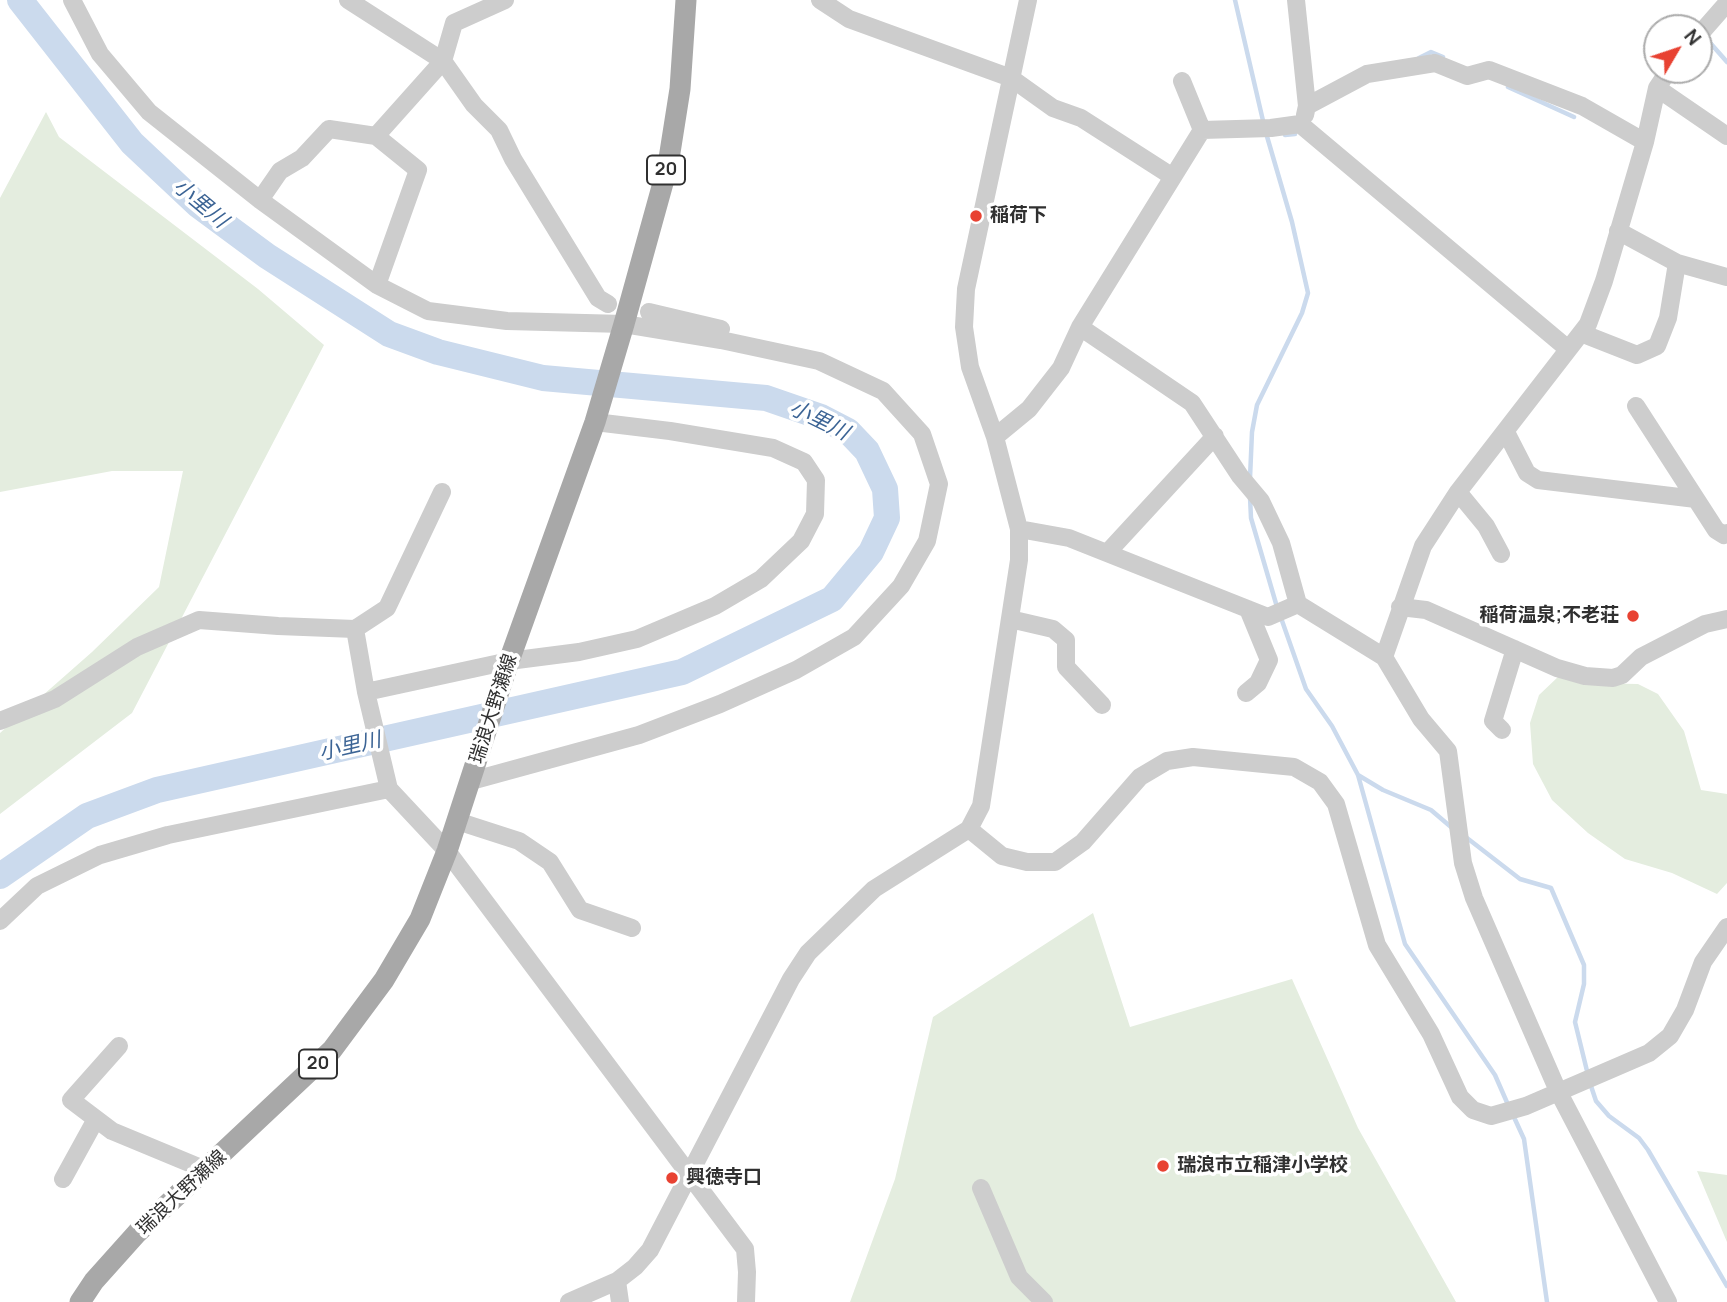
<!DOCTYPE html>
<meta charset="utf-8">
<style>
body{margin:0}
#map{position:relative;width:1727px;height:1302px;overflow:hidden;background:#fff;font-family:Manrope,sans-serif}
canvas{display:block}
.north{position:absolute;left:1643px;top:14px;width:70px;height:70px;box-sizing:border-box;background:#fff;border:2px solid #acacac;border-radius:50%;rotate:51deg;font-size:19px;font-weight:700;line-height:28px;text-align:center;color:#303030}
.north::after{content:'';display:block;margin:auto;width:24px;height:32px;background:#e84232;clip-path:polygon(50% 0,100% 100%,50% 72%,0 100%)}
</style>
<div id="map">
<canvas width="1727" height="1302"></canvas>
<div class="north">N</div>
</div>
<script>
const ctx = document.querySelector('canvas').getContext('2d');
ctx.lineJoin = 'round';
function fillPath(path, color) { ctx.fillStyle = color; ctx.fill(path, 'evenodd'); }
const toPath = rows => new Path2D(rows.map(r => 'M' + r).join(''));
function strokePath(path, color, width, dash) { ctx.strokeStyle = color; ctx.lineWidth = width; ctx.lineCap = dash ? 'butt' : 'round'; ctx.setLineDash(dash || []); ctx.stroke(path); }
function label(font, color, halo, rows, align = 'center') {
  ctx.font = font + ' Manrope,"Noto Sans JP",sans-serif'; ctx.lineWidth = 7; ctx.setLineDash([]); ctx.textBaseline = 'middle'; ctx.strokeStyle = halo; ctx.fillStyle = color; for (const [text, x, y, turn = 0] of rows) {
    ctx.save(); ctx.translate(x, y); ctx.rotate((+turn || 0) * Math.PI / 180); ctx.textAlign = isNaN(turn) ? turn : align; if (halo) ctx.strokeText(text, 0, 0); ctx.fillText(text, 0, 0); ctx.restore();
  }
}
fillPath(toPath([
 [46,112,59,137,258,289,324,345,132,713,0,814,0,733,92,652,159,587,183,471,112,471,0,492,0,198],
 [1559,676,1587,683,1638,684,1658,694,1684,731,1701,790,1727,794,1727,883,1717,894,1672,873,1625,859,1588,833,1552,800,1533,764,1530,723,1539,695],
 [1093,913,1130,1027,1292,979,1358,1128,1456,1302,850,1302,895,1179,933,1017],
 [1697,1171,1727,1175,1727,1242]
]), '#e4eddf');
strokePath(toPath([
 [1235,0,1264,125],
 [1699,45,1705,37,1727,62],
 [1419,58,1431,52,1443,57],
 [1508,87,1574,117],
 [1285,135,1295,134],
 [1250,478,1252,432,1257,405,1302,313,1308,293,1292,222,1266,133],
 [1250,497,1251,518,1277,607],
 [1280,615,1306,689,1332,726,1358,775,1405,944,1495,1075,1509,1107],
 [1358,775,1383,790,1431,810,1451,827],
 [1467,838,1520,879,1551,888,1584,965,1584,984,1575,1022,1588,1075],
 [1590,1083,1596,1101,1609,1116,1639,1138,1648,1150,1727,1286],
 [1513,1115,1524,1139,1547,1302]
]), '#cbdaed', 4.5);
strokePath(toPath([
 [0,876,87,816,157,790,682,672,832,599,871,552,887,518,885,489,867,451,848,431,821,417,766,398,543,378,438,352,389,334,267,256,198,205,132,143,20,0]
]), '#cbdaed', 26);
strokePath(toPath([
 [72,0,100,54,149,112,260,200,377,285,428,311,507,321,624,324,721,340,819,361,883,391,922,434,939,484,927,541,901,586,854,637,796,670,720,704,639,735,471,781],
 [348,0,443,61,454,23,505,0],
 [820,0,849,19,1011,78,1053,108,1081,118,1173,177],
 [1296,0,1307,106,1305,115],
 [1699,35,1727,3],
 [1182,81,1202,130],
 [1657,88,1727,136],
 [1307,106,1367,74,1435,63,1467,76,1489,70,1582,106,1645,142],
 [376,136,443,61,474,105,499,130,513,159,598,298,608,304],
 [260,200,280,171,302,158,329,129,376,136,418,170,377,285],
 [1677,263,1727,277],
 [649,312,721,329],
 [1080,327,1192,403,1240,476,1261,501,1281,543,1298,604,1384,657,1421,719,1448,751,1463,863,1474,898,1558,1091,1668,1302],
 [1581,333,1637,355,1657,346,1668,318,1677,263,1618,231],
 [1636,406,1696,499],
 [1506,432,1527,473,1538,480,1696,499,1716,530,1724,535,1727,533],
 [995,437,1029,409,1061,368,1080,327,1202,130,1271,128,1300,124,1568,349],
 [442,492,387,608,355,629,366,692,389,789,447,851,745,1249,747,1272,746,1302],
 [1458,492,1486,526,1501,554],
 [1019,529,1069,538,1268,617,1298,604],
 [1108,552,1215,436],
 [1400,607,1426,610,1557,668,1585,676,1613,678,1622,675,1641,657,1705,624,1727,619],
 [1010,619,1053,629,1066,640,1066,667,1102,705],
 [1384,657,1423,546,1458,492,1588,324,1604,281,1645,142,1657,88,1669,70],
 [366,692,509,661,579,652,637,639,715,606,761,579,801,541,815,514,816,480,804,462,773,448,670,431,595,422],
 [1246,693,1258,683,1269,660,1248,609],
 [0,721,55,699,137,647,199,620,278,626,355,629],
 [1502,730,1493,721,1515,649],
 [457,821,519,841,550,862,580,910,632,928],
 [969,829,1002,856,1027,862,1055,862,1083,842,1140,777,1167,761,1193,757,1294,767,1320,782,1336,804,1377,945,1431,1034,1460,1097,1473,1110,1491,1116,1526,1106,1649,1053,1670,1036,1685,1010,1703,962,1727,927],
 [0,921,37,886,100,855,168,835,389,789],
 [119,1046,71,1100,112,1131,206,1170],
 [63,1179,96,1119],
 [981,1188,1019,1277,1044,1302],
 [617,1281,620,1302],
 [569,1302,617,1281,635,1267,650,1250,791,979,808,953,874,889,969,829,981,806,1019,560,1019,529,995,437,970,367,964,327,966,289,1028,0]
]), '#cdcdcd', 18);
strokePath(toPath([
 [80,1302,94,1281,137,1233,332,1050,384,980,420,919,447,851,509,661,595,422,624,324,668,165,680,89,686,0]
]), '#a8a8a8', 21);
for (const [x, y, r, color] of [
 [976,216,7,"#e84232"],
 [1633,616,7,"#e84232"],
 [1163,1166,7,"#e84232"],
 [672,1178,7,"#e84232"]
]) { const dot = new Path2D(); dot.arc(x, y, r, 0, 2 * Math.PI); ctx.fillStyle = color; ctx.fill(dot); strokePath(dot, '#fff', 2.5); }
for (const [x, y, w] of [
 [666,170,38],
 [318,1064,38]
]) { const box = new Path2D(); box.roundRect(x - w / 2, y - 14.5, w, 29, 5); ctx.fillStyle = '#fff'; ctx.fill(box); strokePath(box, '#303030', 2); }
label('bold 18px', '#303030', null, [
 ["20",666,170],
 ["20",318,1064]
]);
label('bold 19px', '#303030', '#fff', [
 ["稲荷下",990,216],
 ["稲荷温泉;不老荘",1619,616,"right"],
 ["瑞浪市立稲津小学校",1177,1166],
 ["興徳寺口",686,1178]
], 'left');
label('19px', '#303030', '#fff', [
 ["瑞浪大野瀬線",494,709,-72],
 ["瑞浪大野瀬線",182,1193,-43]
]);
label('italic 21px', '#3c6495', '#fff', [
 ["小里川",200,204,40],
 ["小里川",819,421,26],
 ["小里川",350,747,-13]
]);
</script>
